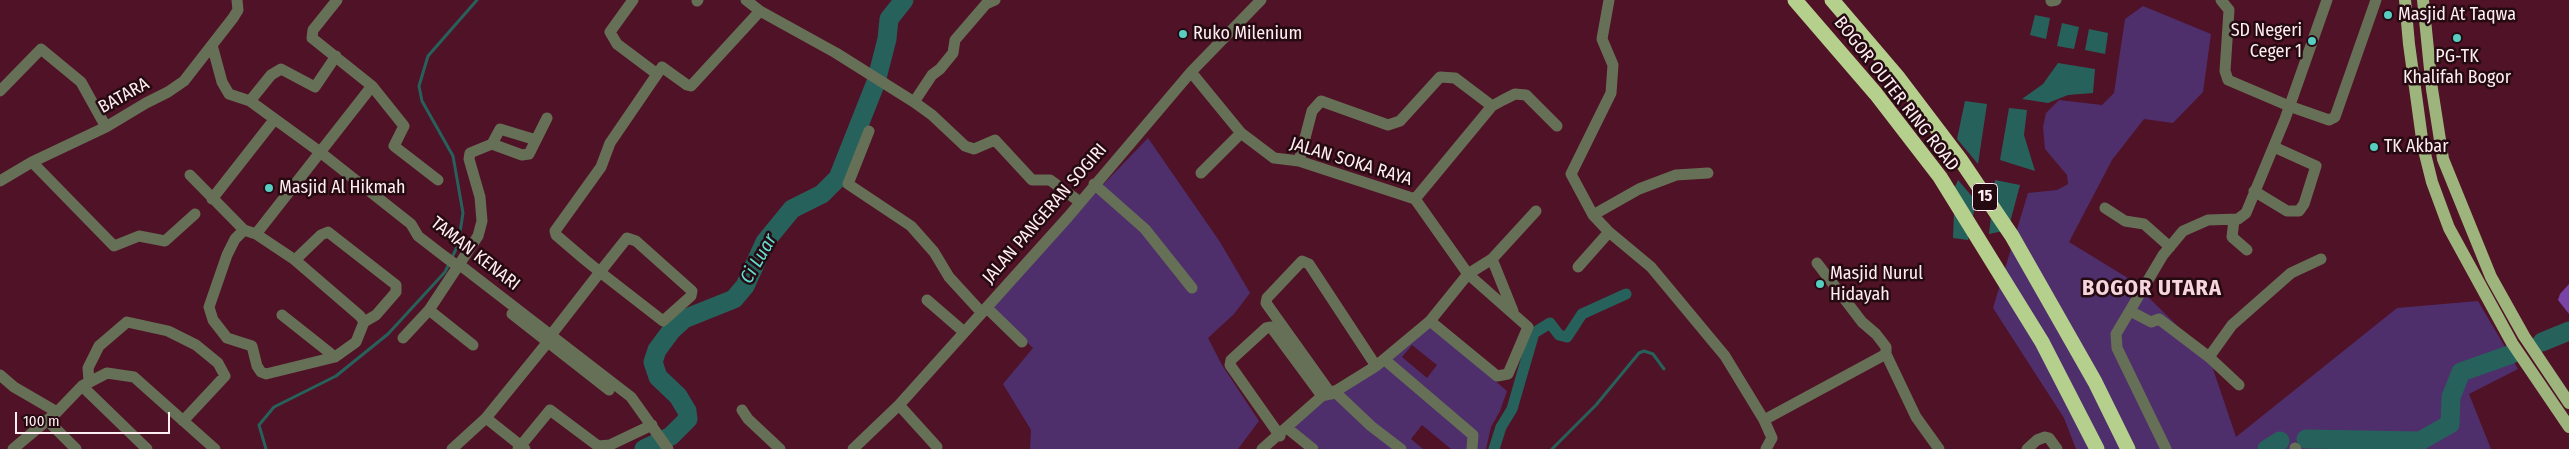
<!DOCTYPE html>
<style>
body{margin:0}
#map{position:relative;width:2569px;height:449px;overflow:hidden;background:#501226;font-family:"Fira Sans Condensed",sans-serif}
canvas{display:block}
.scale{position:absolute;left:15px;top:412px;width:155px;height:22px;box-sizing:border-box;border:2px solid #ffeef1;border-top:0;padding-left:6px;font-size:15px;line-height:18px;white-space:nowrap;color:#ffeef1;-webkit-text-stroke:4px #250a12;paint-order:stroke}
</style>
<div id="map">
<canvas width="2569" height="449"></canvas>
<div class="scale">100 m</div>
</div>
<script>
const ctx = document.querySelector('canvas').getContext('2d');
ctx.lineJoin = 'round';
function fillPath(path, color) { ctx.fillStyle = color; ctx.fill(path, 'evenodd'); }
const toPath = rows => new Path2D(rows.map(r => 'M' + r).join(''));
function strokePath(path, color, width, dash) { ctx.strokeStyle = color; ctx.lineWidth = width; ctx.lineCap = dash ? 'butt' : 'round'; ctx.setLineDash(dash || []); ctx.stroke(path); }
function label(font, color, halo, rows, align = 'center') {
  ctx.font = font + ' "Fira Sans Condensed",sans-serif'; ctx.lineWidth = 5; ctx.setLineDash([]); ctx.textBaseline = 'middle'; ctx.strokeStyle = halo; ctx.fillStyle = color; for (const [text, x, y, turn = 0] of rows) {
    ctx.save(); ctx.translate(x, y); ctx.rotate((+turn || 0) * Math.PI / 180); ctx.textAlign = isNaN(turn) ? turn : align; if (halo) ctx.strokeText(text, 0, 0); ctx.fillText(text, 0, 0); ctx.restore();
  }
}
fillPath(toPath([
 [2143,6,2211,34,2203,92,2173,123,2144,119,2112,160,2069,242,2131,280,2209,357,2236,437,2397,308,2478,301,2518,369,2469,394,2491,449,2076,449,2064,418,1993,308,2028,193,2057,190,2068,184,2067,175,2045,149,2043,127,2046,113,2059,100,2102,105,2114,93,2125,19],
 [1148,138,1220,242,1250,293,1234,314,1208,338,1222,365,1259,421,1238,449,1030,449,1031,430,1003,384,1033,348,988,304],
 [1429,328,1434,329,1507,391,1500,411,1491,427,1486,449,1451,449,1422,425,1411,439,1423,449,1320,449,1297,431,1294,428,1297,420],
 [1412,345,1437,365,1427,378,1402,357]
]), '#4e2f6c');
fillPath(toPath([
 [2569,284,2569,314,2558,300,2560,294]
]), '#7844a7');
fillPath(toPath([
 [2035,15,2050,18,2046,39,2030,35],
 [2062,23,2079,27,2074,49,2057,46],
 [2089,29,2108,33,2105,54,2085,50],
 [2058,63,2095,69,2093,93,2068,95,2048,103,2022,99,2043,84],
 [1965,101,1987,104,1978,164,1957,139],
 [2009,108,2027,110,2024,135,2035,171,2000,160],
 [1958,180,1976,201,1968,240,1953,238,1955,187],
 [1995,180,2020,185,2008,230,1989,234]
]), '#26625b');
strokePath(toPath([
 [266,449,259,425,274,407,336,376,388,334,445,272,458,245,463,213,453,156,422,101,419,86,428,56,477,0],
 [1552,449,1596,405,1639,353,1644,351,1653,354,1664,369]
]), '#26625b', 3);
strokePath(toPath([
 [1494,449,1501,427,1512,409,1534,333,1550,323,1559,335,1567,337,1582,314,1626,294]
]), '#26625b', 11);
strokePath(toPath([
 [2542,342,2569,331],
 [2306,439,2420,441,2450,424,2451,397,2461,372,2512,354],
 [644,449,671,436,688,419,687,411,678,396,658,377,653,362,657,350,671,331,684,319,734,299,745,286,765,242,792,209,822,194,838,178,876,82,887,39,889,19,904,0],
 [2267,449,2280,441]
]), '#26625b', 19);
strokePath(toPath([
 [633,0,610,32,617,44,657,74],
 [746,0,760,11,836,53,914,102,932,115,965,146,974,149,995,140,1032,180,1050,180,1080,202],
 [1609,0,1602,39,1613,65,1611,93,1571,174,1593,215,1609,232,1651,267,1725,356,1764,420,1772,438,1766,449],
 [2221,0,2229,10,2225,71,2228,80,2289,106,2329,120,2335,117,2376,0],
 [697,1,698,0],
 [2051,1,2056,0],
 [212,45,222,82,229,94,250,101,320,152,411,224,418,236,440,253,456,265,460,265,631,397,668,449],
 [1191,72,1241,133,1274,158,1299,161,1415,199,1468,274,1528,327,1508,374,1497,376,1430,321],
 [372,86,404,126,394,146,438,180],
 [0,91,41,49,81,82,106,127],
 [250,101,271,75,281,69,315,87,336,56],
 [914,102,932,75,940,69,953,53,955,40,986,4,995,0],
 [869,131,848,184,911,226,934,252,949,277,982,313],
 [492,144,522,155,529,154,547,118],
 [1299,161,1312,111,1321,101,1388,125,1400,121,1440,77,1455,78,1492,106],
 [32,162,114,246,139,236,165,241,195,214],
 [1201,173,1241,133],
 [190,175,244,230],
 [0,181,32,162,106,127,146,103,168,92,184,81,233,18,238,10,237,0],
 [1094,184,1145,229,1192,288],
 [2254,191,2287,211,2299,211,2304,204,2316,166,2274,147],
 [212,199,274,120],
 [1415,199,1492,106,1503,100,1515,94,1526,95,1557,126],
 [2105,208,2125,221,2144,224,2170,247],
 [1593,215,1639,189,1676,175,1708,173],
 [2234,220,2232,237,2247,250],
 [256,234,244,230,235,239,227,255,209,307,213,320,227,338,252,346,257,366,261,372,266,374,335,357,356,342,364,322,360,316,295,260,256,234,372,86,312,38,313,30,337,0],
 [1492,259,1513,311],
 [295,260,321,235,328,232,396,285,396,292,376,315,364,322],
 [1817,263,1862,322,1876,334,1886,347,1886,354,1916,417,1939,449],
 [1578,267,1609,232],
 [927,300,964,332],
 [987,308,1022,342],
 [429,310,473,345],
 [2130,311,2151,322,2159,319,2209,357,2239,385],
 [512,314,609,390],
 [282,315,335,357],
 [551,335,600,272,627,238,636,241,692,291,691,296,663,321,600,272,584,259,556,235,555,231,601,167,610,143,662,67,687,85,691,86,760,11],
 [403,338,429,310,478,236,482,221,480,197,469,159,470,153,492,144,500,129,536,140],
 [2209,357,2232,325,2291,273,2321,259],
 [1385,360,1473,435,1472,449],
 [0,375,14,387,57,412,82,386,107,373,134,377,215,449],
 [89,381,88,368,99,346,127,322,168,331,196,345,218,363,225,376,183,421],
 [82,386,147,449],
 [1334,391,1371,426,1401,449],
 [1331,394,1266,303,1267,298,1302,261,1309,264,1376,366],
 [899,405,937,447],
 [742,410,748,419,780,449],
 [47,420,76,449],
 [1764,420,1886,354],
 [1287,428,1313,449],
 [1280,436,1230,365,1231,360,1266,328,1271,327,1322,396],
 [2295,448,2296,449],
 [13,449,57,412],
 [452,449,486,418],
 [518,449,550,410,598,446,610,445,652,425],
 [525,449,486,418,547,343],
 [853,449,899,405,1068,217,1191,72,1261,0],
 [1262,449,1322,396,1331,394,1376,366,1430,321,1468,274,1492,259,1536,211],
 [2027,449,2037,440,2045,437,2049,438,2057,449],
 [2166,449,2117,348,2116,334,2163,255,2183,231,2208,220,2238,219,2246,213,2285,119,2327,0]
]), '#667056', 11);
strokePath(toPath([
 [2405,0,2409,44,2423,146,2432,182,2449,228,2512,343,2569,427],
 [2423,0,2432,89,2443,159,2491,277,2524,336,2569,403]
]), '#9eb47d', 12);
strokePath(toPath([
 [1795,0,1876,94,1940,177,2042,342,2097,449],
 [1832,0,1897,76,1960,159,2012,236,2095,382,2128,449]
]), '#b5cf8c', 15);
for (const [x, y, r, color] of [
 [2388,15,5,"#57cec1"],
 [1183,34,5,"#57cec1"],
 [2457,38,5,"#57cec1"],
 [2312,41,5,"#57cec1"],
 [2374,147,5,"#57cec1"],
 [269,188,5,"#57cec1"],
 [1820,284,5,"#57cec1"]
]) { const dot = new Path2D(); dot.arc(x, y, r, 0, 2 * Math.PI); ctx.fillStyle = color; ctx.fill(dot); strokePath(dot, '#250a12', 2); }
for (const [x, y, w] of [
 [1985,197,25]
]) { const box = new Path2D(); box.roundRect(x - w / 2, y - 13.5, w, 27, 4); ctx.fillStyle = '#250a12'; ctx.fill(box); strokePath(box, '#ffeef1', 1); }
label('bold 16px', '#ffeef1', null, [
 ["15",1985,197]
]);
label('18px', '#ffeef1', '#250a12', [
 ["Masjid At Taqwa",2398,15],
 ["SD Negeri",2302,31,"right"],
 ["Ceger 1",2302,52,"right"],
 ["Ruko Milenium",1193,34],
 ["PG-TK",2457,57,"center"],
 ["Khalifah Bogor",2457,78,"center"],
 ["TK Akbar",2384,147],
 ["Masjid Al Hikmah",279,188],
 ["Masjid Nurul",1830,274],
 ["Hidayah",1830,295]
], 'left');
label('18px', '#ffeef1', '#250a12', [
 ["BOGOR OUTER RING ROAD",1896,94,52],
 ["BATARA",124,96,-29],
 ["JALAN SOKA RAYA",1351,162,17],
 ["JALAN PANGERAN SOGIRI",1045,214,-49],
 ["TAMAN KENARI",475,254,38]
]);
label('italic 19px', '#63ded1', '#250a12', [
 ["Ci Luar",759,259,-60]
]);
ctx.letterSpacing = '1px';
label('bold 22px', '#f6d6dc', '#250a12', [
 ["BOGOR UTARA",2152,289]
]);
ctx.letterSpacing = '0px';
</script>
